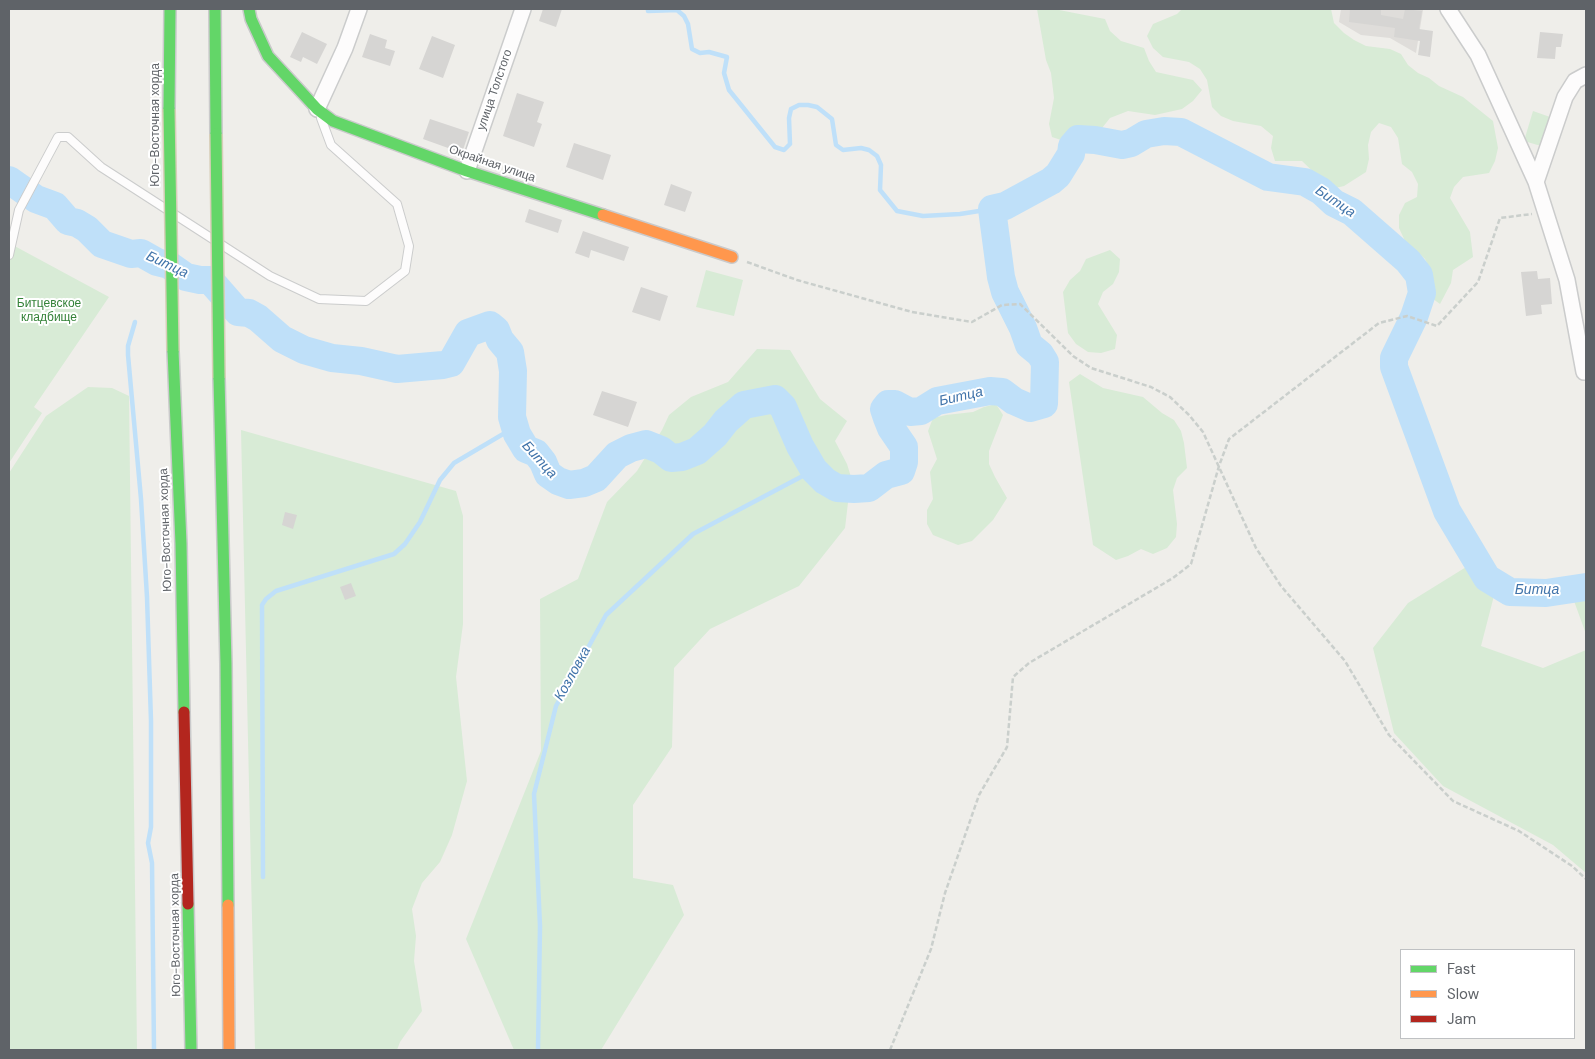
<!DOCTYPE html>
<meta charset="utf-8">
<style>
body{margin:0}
#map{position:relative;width:1595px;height:1059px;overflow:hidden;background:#efeeea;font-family:"DM Sans",sans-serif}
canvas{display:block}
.frame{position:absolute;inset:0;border:10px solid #5f6368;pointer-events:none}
.legend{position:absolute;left:1400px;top:949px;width:175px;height:90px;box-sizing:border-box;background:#fff;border:1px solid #bfc1c3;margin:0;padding:6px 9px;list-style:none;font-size:15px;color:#5f6368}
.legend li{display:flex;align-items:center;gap:10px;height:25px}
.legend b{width:25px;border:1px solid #bfc1c3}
</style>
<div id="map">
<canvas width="1595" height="1059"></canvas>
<div class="frame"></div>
<ul class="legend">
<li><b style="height:6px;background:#63d668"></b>Fast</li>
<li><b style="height:6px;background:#ff974d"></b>Slow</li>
<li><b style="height:6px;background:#b3261e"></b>Jam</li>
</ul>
</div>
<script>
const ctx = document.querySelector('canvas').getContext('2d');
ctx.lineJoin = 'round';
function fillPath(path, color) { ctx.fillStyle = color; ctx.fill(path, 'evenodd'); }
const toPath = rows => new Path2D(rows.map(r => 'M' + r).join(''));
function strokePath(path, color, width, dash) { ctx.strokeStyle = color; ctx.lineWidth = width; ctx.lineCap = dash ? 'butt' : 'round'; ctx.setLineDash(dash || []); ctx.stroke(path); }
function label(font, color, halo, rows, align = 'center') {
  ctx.font = font + ' "DM Sans",sans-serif'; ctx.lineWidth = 4; ctx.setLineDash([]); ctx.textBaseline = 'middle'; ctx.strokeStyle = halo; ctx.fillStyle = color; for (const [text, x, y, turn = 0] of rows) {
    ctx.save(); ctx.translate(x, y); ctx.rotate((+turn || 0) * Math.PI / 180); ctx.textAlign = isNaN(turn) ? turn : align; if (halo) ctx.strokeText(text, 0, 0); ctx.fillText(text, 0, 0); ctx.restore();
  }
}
fillPath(toPath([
 [1341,9,1423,10,1416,53,1390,38,1361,35,1339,22]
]), '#dfddda');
fillPath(toPath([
 [1037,9,1054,9,1105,19,1110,31,1121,41,1144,48,1149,61,1156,72,1193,80,1202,90,1193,101,1182,109,1155,115,1128,111,1110,118,1102,128,1088,129,1075,133,1064,141,1052,137,1049,124,1054,98,1051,73,1046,60],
 [1182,9,1331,9,1334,23,1344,33,1354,40,1366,46,1390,49,1401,54,1408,65,1418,73,1429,78,1439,86,1463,97,1493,121,1498,148,1495,161,1489,173,1463,177,1454,187,1450,198,1470,232,1473,257,1453,270,1451,283,1440,304,1429,296,1432,284,1430,271,1425,259,1405,241,1399,228,1399,215,1405,203,1417,197,1418,184,1412,172,1402,164,1398,138,1391,127,1379,123,1371,132,1368,145,1369,159,1366,172,1344,186,1331,189,1302,161,1275,161,1271,148,1273,136,1261,126,1233,121,1221,116,1212,107,1207,80,1200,69,1189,62,1163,57,1153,48,1147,36,1153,24,1177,14],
 [1533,111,1550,117,1541,146,1524,141],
 [9,243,109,297,34,407,42,413,9,463],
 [1110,250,1120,259,1119,272,1113,284,1103,292,1098,304,1117,335,1115,349,1101,353,1088,352,1076,344,1068,333,1063,292,1070,280,1080,271,1086,259],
 [706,270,743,280,734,316,696,307],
 [757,349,790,350,820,399,847,421,835,441,847,464,851,477,845,528,799,586,710,629,674,668,672,747,633,805,633,878,673,885,684,915,601,1050,514,1050,466,939,541,751,540,599,578,579,607,502,637,471,662,430,669,415,691,397,728,382],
 [1080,374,1103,388,1143,397,1162,413,1174,420,1181,431,1184,443,1187,468,1177,478,1173,490,1177,524,1176,537,1167,548,1153,554,1141,549,1128,556,1116,560,1093,545,1069,382],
 [88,387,112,388,129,396,137,1050,9,1050,9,473,46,416],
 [996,404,1003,415,989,451,989,464,995,477,1007,498,993,520,972,541,958,545,933,535,927,524,927,510,933,499,930,472,937,459,928,431,933,418,946,415,973,412,984,407],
 [241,430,456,491,463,516,463,624,456,677,467,781,452,835,440,862,422,883,412,909,416,936,414,961,422,1011,400,1042,397,1050,255,1050],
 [1471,564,1496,588,1481,646,1543,668,1586,650,1586,873,1553,845,1443,786,1394,733,1373,648,1408,603],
 [1586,598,1586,634,1574,601]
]), '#d8ebd6');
strokePath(toPath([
 [648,9,648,11,677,10,684,16,688,24,692,49,700,53,709,52,727,57,724,73,729,90,775,147,784,150,790,144,789,118,791,109,799,105,808,105,817,107,832,119,836,145,843,150,861,148,869,150,877,156,881,165,880,190,897,211,923,216,960,214,992,209],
 [135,322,128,346,128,355,141,499,147,597,151,721,151,827,148,843,152,863,154,1050],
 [263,877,262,605,266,599,276,591,394,554,405,544,420,522,440,480,454,463,515,427],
 [538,1050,540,926,534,794,556,706,606,615,693,534,814,470]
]), '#bfe0f9', 4.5);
strokePath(toPath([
 [9,180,36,199,55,206,68,221,77,223,87,229,102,244,131,254,141,253,157,262,169,265,186,277,200,280,210,280,238,312,249,313,258,318,282,339,304,350,332,358,361,361,397,369,443,365,451,363,468,333,490,325,496,330,500,340,510,352,513,371,512,417,517,434,526,449,536,453,543,462,548,474,558,481,569,485,584,483,596,478,617,455,631,448,646,444,661,450,671,458,682,457,697,451,715,435,726,421,744,405,775,399,783,407,800,446,814,470,825,481,837,488,854,489,869,488,886,475,901,471,904,462,904,447,891,428,887,418,884,409,888,404,895,404,910,412,921,411,937,401,990,391,1002,392,1014,401,1030,408,1044,404,1045,362,1040,354,1029,345,1023,328,1005,292,1001,277,992,209,1005,206,1051,181,1058,175,1071,154,1072,146,1078,139,1095,140,1122,145,1131,143,1146,134,1164,131,1181,132,1268,177,1305,182,1321,191,1334,203,1352,212,1408,261,1419,275,1422,293,1414,317,1394,358,1394,367,1447,511,1487,578,1510,592,1546,593,1586,587]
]), '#bfe0f9', 28);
fillPath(toPath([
 [543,9,562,9,556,27,539,21],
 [1350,9,1381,9,1381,15,1403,19,1405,9,1422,11,1419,29,1433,31,1430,57,1418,55,1420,41,1394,37,1395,28,1349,22],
 [302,32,327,44,317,64,303,57,301,62,290,57],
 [1540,32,1563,34,1561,47,1556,47,1555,59,1537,58],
 [370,34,387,40,385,48,395,51,390,66,362,57],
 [432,36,455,45,443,78,419,69],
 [517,93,544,102,537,122,542,124,534,147,503,136],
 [430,119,469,132,462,153,423,139],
 [574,143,611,155,603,180,566,167],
 [671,184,692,192,685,212,664,205],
 [529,209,562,220,558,233,525,222],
 [583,231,629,247,624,261,591,250,589,258,575,253],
 [1537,271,1538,279,1550,278,1552,304,1541,305,1542,314,1526,316,1521,272],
 [641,287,668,296,660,321,632,312],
 [602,391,637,402,628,427,593,415],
 [285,512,297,515,293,529,282,525],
 [351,583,356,596,345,600,340,587]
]), '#d6d5d3');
const lane = toPath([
 [9,255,19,210,58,137,68,137,101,167,270,276,319,299,366,301,405,271,409,246,397,204,331,145,321,118]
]);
const street = toPath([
 [1448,9,1478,55,1536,182,1567,280,1584,372],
 [317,109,345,48,359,9],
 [467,171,523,9],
 [1536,182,1565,97,1575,81,1586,75]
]);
const fast = toPath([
 [215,9,216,134],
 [249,9,251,19,268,56,317,109,333,121,467,171,603,215],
 [169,109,170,9],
 [173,351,181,544,184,712],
 [219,378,226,664,228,905],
 [188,904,191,1050]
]);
const slow = toPath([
 [603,215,732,257],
 [228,905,229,1050]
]);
const jam = toPath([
 [184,712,188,904]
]);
strokePath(lane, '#cbcccc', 10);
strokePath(street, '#cbcccc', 18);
strokePath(fast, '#cacacb', 14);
strokePath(slow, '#cacacb', 14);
strokePath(jam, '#cacacb', 14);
strokePath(toPath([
 [747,262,797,280,912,312,972,322,1002,305,1020,304,1073,356,1091,368,1151,387,1170,397,1189,415,1203,432,1256,548,1281,586,1345,661,1389,735,1453,801,1519,831,1572,866,1586,879],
 [890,1050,931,949,945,893,979,795,1007,747,1013,677,1029,663,1173,578,1191,564,1219,466,1229,439,1379,323,1407,316,1437,326,1478,282,1500,218,1532,214]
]), '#cacfcc', 2.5, [5, 2.5]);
strokePath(lane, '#fdfcfc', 8);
strokePath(street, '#fdfcfc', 15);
strokePath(fast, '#63d668', 11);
strokePath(slow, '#ff974d', 11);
strokePath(jam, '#b3261e', 11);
const fastBridge = toPath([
 [169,109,173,351],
 [216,134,219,378]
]);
strokePath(fastBridge, '#d7ceb8', 14, []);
strokePath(fastBridge, '#63d668', 11);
label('12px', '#5f6368', '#fff', [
 ["улица Толстого",495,90,-71],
 ["Юго-Восточная хорда",156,125,-90],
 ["Окрайная улица",492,164,19],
 ["Юго-Восточная хорда",166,530,-92],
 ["Юго-Восточная хорда",176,935,-91]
]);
label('12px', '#348238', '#fff', [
 ["Битцевское",49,304],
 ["кладбище",49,318]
]);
label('italic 14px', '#4174aa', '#fff', [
 ["Битца",1335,202,34],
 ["Битца",167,265,25],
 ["Битца",961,397,-13],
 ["Битца",539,460,48],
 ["Битца",1537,590],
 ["Козловка",573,674,-61]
]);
</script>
